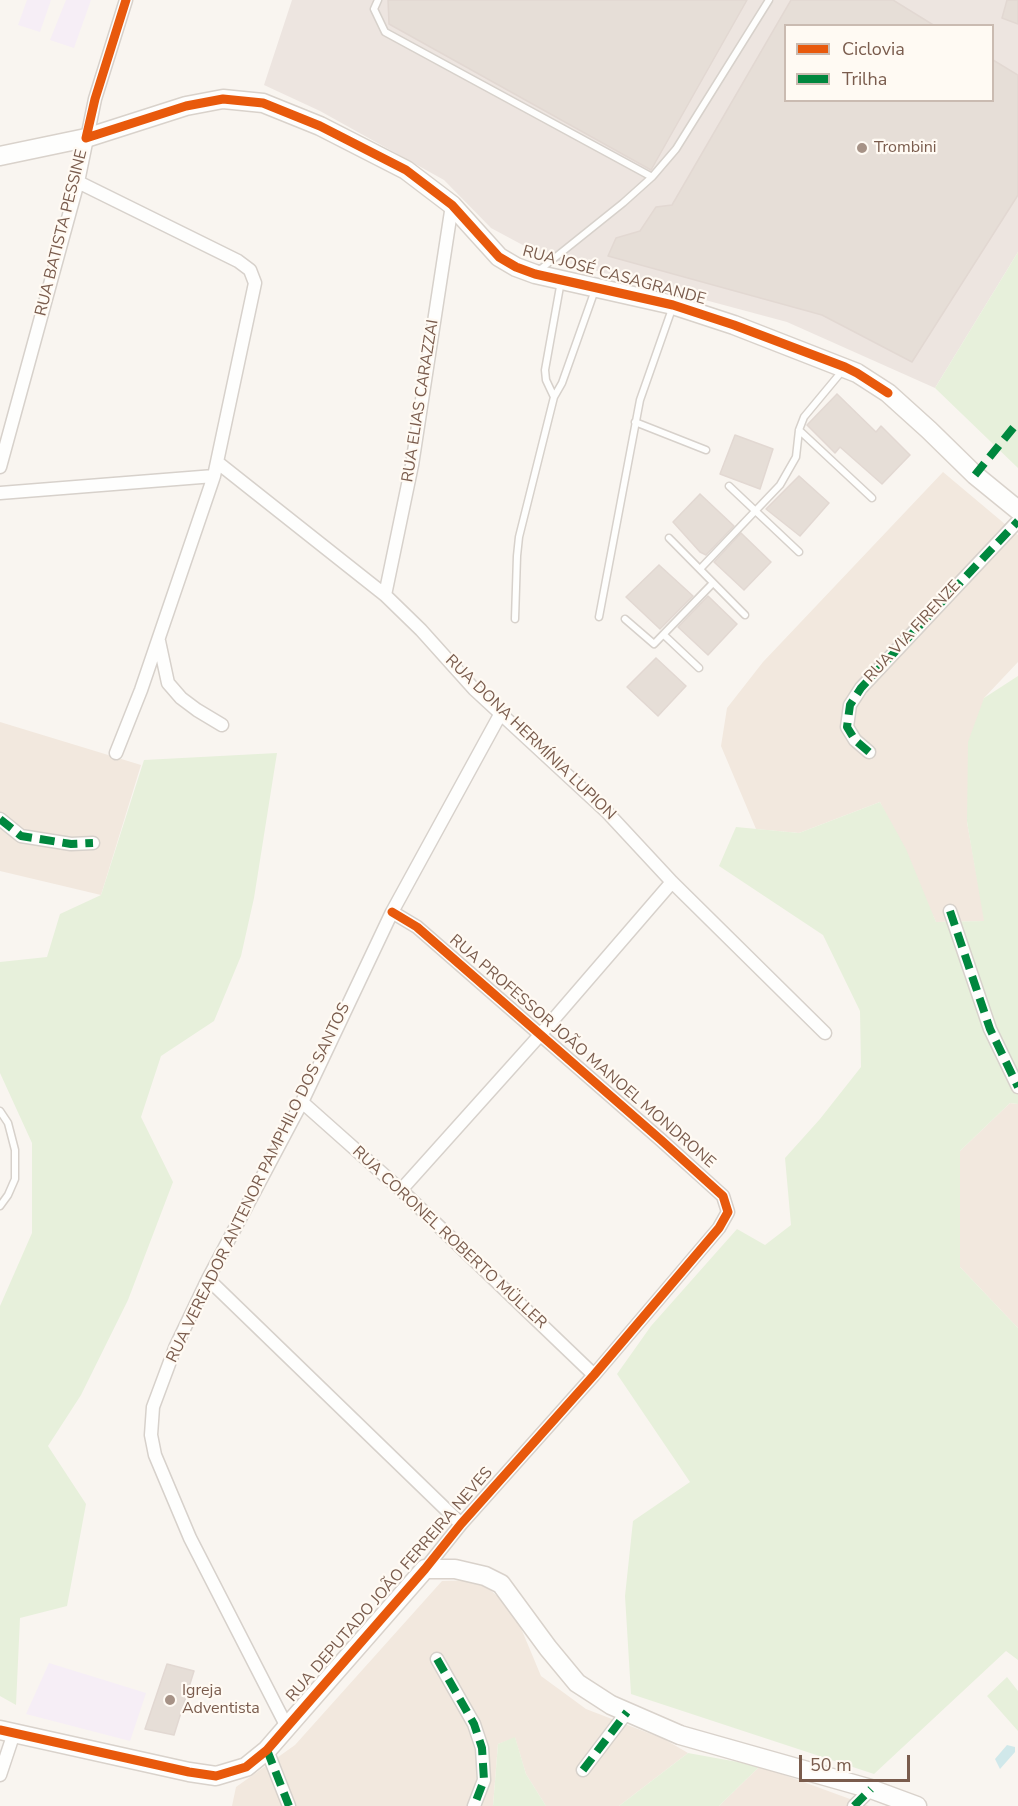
<!DOCTYPE html>
<meta charset="utf-8">
<style>
body{margin:0}
#map{position:relative;width:1018px;height:1806px;overflow:hidden;background:#f9f5f0;font-family:"Nunito Sans",sans-serif}
canvas{display:block}
.legend{position:absolute;left:784px;top:24px;width:210px;height:78px;box-sizing:border-box;background:#fffaf3;border:2px solid #cabbb1;margin:0;padding:8px 10px;list-style:none;font-size:18px;color:#7a5c4d}
.legend li{display:flex;align-items:center;gap:12px;height:30px}
.legend b{width:30px;border:2px solid #cabbb1}
.scale{position:absolute;left:799px;top:1755px;width:111px;height:27px;box-sizing:border-box;border:3px solid #7a5c4d;border-top:0;padding-left:8px;font-size:18px;line-height:21px;white-space:nowrap;color:#7a5c4d;-webkit-text-stroke:4px #fffaf3;paint-order:stroke}
</style>
<div id="map">
<canvas width="1018" height="1806"></canvas>
<ul class="legend">
<li><b style="height:8px;background:#e8590c"></b>Ciclovia</li>
<li><b style="height:8px;background:#00873e"></b>Trilha</li>
</ul>
<div class="scale">50 m</div>
</div>
<script>
const ctx = document.querySelector('canvas').getContext('2d');
ctx.lineJoin = 'round';
function fillPath(path, color) { ctx.fillStyle = color; ctx.fill(path, 'evenodd'); }
const toPath = rows => new Path2D(rows.map(r => 'M' + r).join(''));
function strokePath(path, color, width, dash) { ctx.strokeStyle = color; ctx.lineWidth = width; ctx.lineCap = dash ? 'butt' : 'round'; ctx.setLineDash(dash || []); ctx.stroke(path); }
function label(font, color, halo, rows, align = 'center') {
  ctx.font = font + ' "Nunito Sans",sans-serif'; ctx.lineWidth = 4.5; ctx.setLineDash([]); ctx.textBaseline = 'middle'; ctx.strokeStyle = halo; ctx.fillStyle = color; for (const [text, x, y, turn = 0] of rows) {
    ctx.save(); ctx.translate(x, y); ctx.rotate((+turn || 0) * Math.PI / 180); ctx.textAlign = isNaN(turn) ? turn : align; if (halo) ctx.strokeText(text, 0, 0); ctx.fillText(text, 0, 0); ctx.restore();
  }
}
fillPath(toPath([
 [943,472,1018,535,1018,662,984,698,967,822,985,921,936,922,880,802,799,833,756,829,721,746,727,708,763,662],
 [0,722,141,765,101,895,0,871],
 [1010,1103,1018,1104,1018,1328,960,1267,960,1151],
 [478,1580,513,1609,541,1676,586,1709,664,1739,688,1753,619,1806,546,1806,526,1774,515,1738,498,1744,493,1806,232,1806,236,1787,295,1745,442,1581],
 [760,1766,869,1806,719,1806]
]), '#f2e8de');
fillPath(toPath([
 [292,0,1018,0,1018,252,935,388,787,322,545,257,491,228,444,180,320,111,264,85],
 [786,26,992,26,992,100,786,100]
]), '#ede5e0');
fillPath(toPath([
 [27,0,51,0,40,32,18,25],
 [66,0,91,0,74,48,50,40],
 [49,1663,146,1693,130,1741,26,1714]
]), '#f6eef6');
fillPath(toPath([
 [1018,252,1018,468,935,388],
 [1018,676,1018,1104,1010,1103,960,1151,960,1267,1018,1328,1018,1660,1006,1651,874,1774,631,1694,625,1596,633,1521,690,1482,617,1374,651,1326,737,1229,765,1245,791,1225,785,1158,820,1119,861,1067,860,1011,823,935,719,866,736,827,799,833,880,802,906,849,936,922,984,921,967,822,968,742,984,698],
 [277,753,254,898,241,956,214,1021,161,1056,141,1117,173,1182,128,1300,81,1395,48,1446,86,1504,67,1606,20,1618,16,1705,0,1696,0,1306,32,1233,32,1143,0,1073,0,962,47,957,60,914,101,895,144,760],
 [1007,1677,1018,1691,1018,1731,987,1696],
 [515,1737,526,1774,546,1806,493,1806,498,1744],
 [688,1753,760,1766,719,1806,619,1806]
]), '#e7f0db');
fillPath(toPath([
 [1007,1745,1015,1747,1015,1752,1000,1769,995,1759]
]), '#d0e8ea');
const building = toPath([
 [388,0,747,0,651,170,389,24,388,0],
 [791,0,893,0,935,26,786,26,786,100,993,100,993,60,1018,75,1018,195,912,362,822,315,608,256,616,238,640,231,656,207,672,205,791,0],
 [1007,0,1018,0,1018,24,1002,18,1007,0],
 [837,394,876,432,881,426,910,455,882,484,840,447,835,453,807,425,837,394],
 [735,435,773,449,760,489,720,474,735,435],
 [799,476,829,503,800,536,766,509,799,476],
 [700,494,734,526,706,555,700,552,673,522,700,494],
 [741,533,771,562,744,590,714,562,741,533],
 [659,565,693,596,660,629,626,597,659,565],
 [708,596,737,624,708,655,678,627,708,596],
 [656,658,686,686,658,716,627,687,656,658],
 [167,1664,194,1671,174,1735,145,1729,167,1664]
]);
fillPath(building, '#e6ded7');
strokePath(building, '#e2d8d2', 1.5);
const lane = toPath([
 [378,0,374,9,385,32,652,177],
 [537,272,623,203,652,177,676,149,769,0],
 [554,397,546,380,545,370,561,281],
 [635,422,706,450],
 [799,430,872,498],
 [729,486,799,552],
 [669,538,745,615],
 [700,569,780,485,796,457,799,430,804,417,843,370],
 [599,617,640,400,673,306],
 [515,619,517,556,519,537,554,397,562,383,595,290],
 [625,619,654,644,713,583],
 [664,635,699,668],
 [0,1111,8,1123,15,1150,15,1179,8,1195,0,1206]
]);
const street = toPath([
 [78,182,238,261,250,270,255,283,214,476,141,690,116,753],
 [217,462,385,595,421,630,474,689,606,811,672,882,825,1033],
 [0,467,78,182,95,99,126,0],
 [0,493,214,476],
 [385,595,412,465,452,205],
 [159,641,168,683,181,698,197,710,222,725],
 [869,752,855,740,847,727,850,705,861,688,1018,521],
 [0,819,21,836,71,844,93,843],
 [950,911,990,1029,1018,1087],
 [392,912,417,927,661,1140,723,1196,728,1212,719,1228,594,1375,461,1524,425,1569],
 [302,1102,401,1190,594,1375],
 [401,1190,540,1035,672,882],
 [208,1279,461,1524],
 [437,1659,474,1724,482,1748,484,1780,474,1806],
 [287,1727,190,1538,155,1455,151,1435,153,1407,175,1348,208,1279,302,1102,392,912,501,713],
 [267,1750,289,1806],
 [583,1770,627,1712],
 [0,1775,14,1733],
 [854,1806,871,1789]
]);
const secondary = toPath([
 [0,156,86,138,186,106,223,99,263,103,320,126,406,170,452,205,499,257,516,267,535,274,673,305,734,325,857,373,888,393,929,430,975,475,1018,510],
 [0,1730,189,1772,216,1776,246,1767,267,1750,287,1727,425,1569,455,1569,485,1576,501,1584,548,1648,577,1683,611,1705,680,1735,871,1789,917,1806]
]);
strokePath(lane, '#d7d1cb', 9);
strokePath(street, '#d7d1cb', 15);
strokePath(secondary, '#d9d2cb', 21);
strokePath(lane, '#fefefd', 6);
strokePath(street, '#fefefd', 12);
strokePath(secondary, '#fefefd', 18);
strokePath(toPath([
 [975,475,1018,422],
 [869,752,855,740,847,727,850,705,861,688,1018,521],
 [0,819,21,836,71,844,93,843],
 [950,911,990,1029,1018,1087],
 [437,1659,474,1724,482,1748,484,1780,474,1806],
 [267,1750,289,1806],
 [583,1770,627,1712],
 [854,1806,871,1789]
]), '#00873e', 8, [15, 8]);
strokePath(toPath([
 [86,138,186,106,223,99,263,103,320,126,406,170,452,205,499,257,516,267,535,274,673,305,734,325,845,367,857,373,888,393],
 [86,138,95,99,126,0],
 [0,1730,189,1772,216,1776,246,1767,267,1750,287,1727,425,1569,461,1524,594,1375,719,1228,728,1212,723,1196,661,1140,417,927,392,912]
]), '#e8590c', 9);
for (const [x, y, r, color] of [
 [862,148,6,"#a69286"],
 [170,1700,6,"#a69286"]
]) { const dot = new Path2D(); dot.arc(x, y, r, 0, 2 * Math.PI); ctx.fillStyle = color; ctx.fill(dot); strokePath(dot, '#fffaf3', 2); }
label('16px', '#7a5c4d', '#fffaf3', [
 ["Trombini",874,148],
 ["Igreja",182,1691],
 ["Adventista",182,1709]
], 'left');
label('16px', '#7a5c4d', '#fffaf3', [
 ["RUA BATISTA PESSINE",62,233,-76],
 ["RUA JOSÉ CASAGRANDE",614,276,15],
 ["RUA ELIAS CARAZZAI",421,401,-81],
 ["RUA VIA FIRENZE",913,632,-47],
 ["RUA DONA HERMÍNIA LUPION",530,738,44],
 ["RUA PROFESSOR JOÃO MANOEL MONDRONE",582,1052,41],
 ["RUA VEREADOR ANTENOR PAMPHILO DOS SANTOS",259,1183,-64],
 ["RUA CORONEL ROBERTO MÜLLER",449,1238,43],
 ["RUA DEPUTADO JOÃO FERREIRA NEVES",390,1585,-49]
]);
</script>
